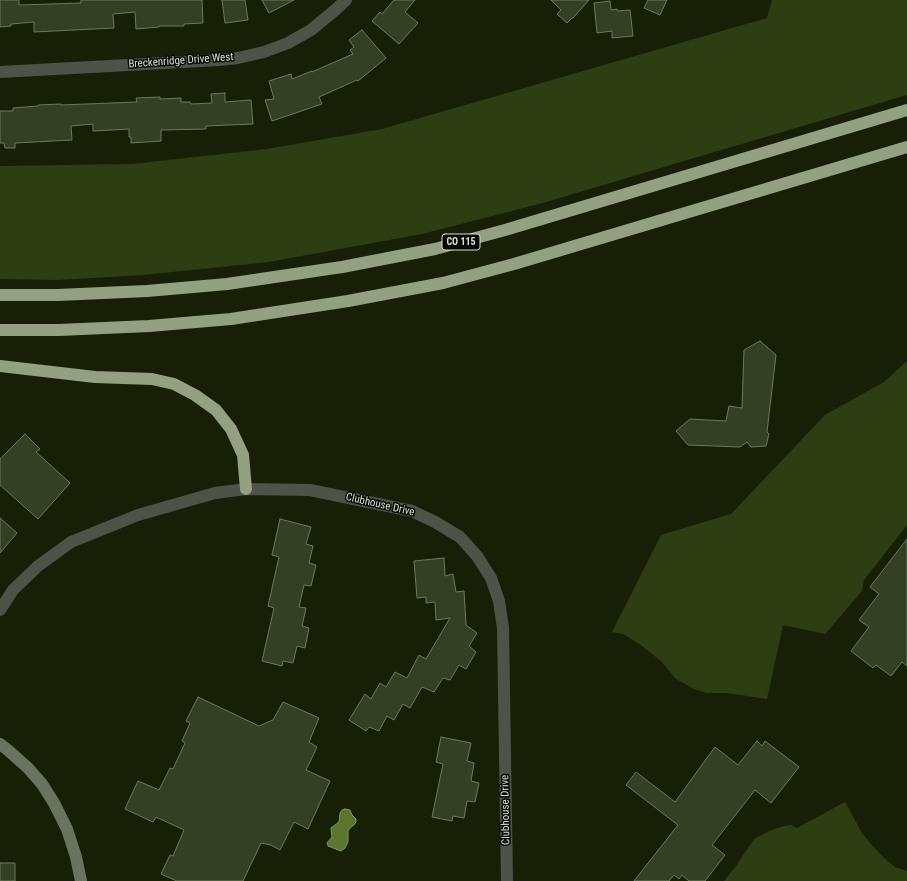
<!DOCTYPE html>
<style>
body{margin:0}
canvas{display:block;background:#172007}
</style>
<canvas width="907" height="881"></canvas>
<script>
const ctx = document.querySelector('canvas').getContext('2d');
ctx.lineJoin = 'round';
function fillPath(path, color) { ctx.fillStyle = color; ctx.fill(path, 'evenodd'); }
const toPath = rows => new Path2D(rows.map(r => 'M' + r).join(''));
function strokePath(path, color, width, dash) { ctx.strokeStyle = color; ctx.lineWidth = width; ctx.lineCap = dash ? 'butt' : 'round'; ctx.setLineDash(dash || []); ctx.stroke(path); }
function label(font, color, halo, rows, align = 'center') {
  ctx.font = font + ' "Roboto Condensed",sans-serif'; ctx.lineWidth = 3; ctx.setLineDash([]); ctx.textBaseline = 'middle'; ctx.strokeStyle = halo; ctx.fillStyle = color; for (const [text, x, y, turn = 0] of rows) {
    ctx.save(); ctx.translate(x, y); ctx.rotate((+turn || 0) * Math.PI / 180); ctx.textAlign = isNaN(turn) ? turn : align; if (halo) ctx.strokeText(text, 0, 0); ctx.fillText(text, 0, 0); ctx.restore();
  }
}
fillPath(toPath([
 [772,0,907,0,907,95,539,204,422,234,269,262,143,275,58,280,0,279,0,166,132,164,267,149,382,129,767,18],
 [907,361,907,525,864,580,862,591,825,634,783,625,767,699,727,693,707,693,694,689,676,679,661,661,638,643,623,634,612,632,661,535,731,514,825,415,884,382],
 [845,802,862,833,871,844,884,858,895,867,907,871,907,881,724,881,736,866,754,839,769,831,784,826,791,825,797,828]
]), '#2e3d12');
const water = toPath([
 [345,809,350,810,352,815,356,819,356,822,354,825,351,827,348,831,348,842,345,848,341,851,328,846,327,843,332,837,331,828,339,822,340,813,342,810,345,809]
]);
fillPath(water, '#5b752e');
strokePath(water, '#81955f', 1);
const building = toPath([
 [0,0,19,0,19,5,81,3,81,0,202,0,203,23,184,24,184,26,159,26,159,27,136,29,135,12,113,14,114,28,34,32,34,22,11,24,11,26,0,27,0,0],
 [222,0,245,0,248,20,225,23,222,0],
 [262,0,294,0,269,13,262,0],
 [394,0,415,0,405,12,418,23,399,44,372,21,380,12,382,14,394,0],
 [551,0,589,0,573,18,572,18,567,23,557,14,561,10,551,0],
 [648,0,667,0,660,15,644,8,648,0],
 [610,1,611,10,617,9,617,11,630,10,633,36,612,38,612,31,597,33,594,3,610,1],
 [362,30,386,58,358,81,357,80,319,97,322,104,272,121,265,100,274,99,269,81,291,74,292,79,312,71,312,72,353,54,350,50,354,47,349,40,362,30],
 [225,93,225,102,251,100,253,124,206,126,206,129,161,130,161,141,131,143,131,137,129,137,129,129,93,131,93,124,71,126,72,140,15,143,15,148,5,148,4,143,0,143,0,111,13,111,13,108,38,106,38,105,61,104,61,105,137,102,136,98,160,97,160,99,181,98,181,102,190,102,191,104,212,103,211,94,225,93],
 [760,341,776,355,767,432,769,434,766,446,751,447,747,442,740,447,688,445,676,431,690,419,726,421,729,406,742,408,744,350,760,341],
 [25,434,40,449,36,452,70,483,38,519,0,485,0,459,25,434],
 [0,518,17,533,0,553,0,518],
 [280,519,311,527,306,544,313,546,309,563,316,565,311,586,304,585,299,607,306,608,302,626,309,628,305,648,297,646,293,663,283,661,282,666,262,661,274,608,268,606,279,557,272,555,280,519],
 [907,539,907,666,902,662,891,676,876,665,873,668,851,651,869,627,859,620,879,594,870,587,907,539],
 [444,558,445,576,453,574,456,592,464,591,466,625,477,633,469,646,476,652,466,669,459,665,450,680,443,678,434,692,422,687,410,708,403,704,394,720,387,716,379,731,369,727,366,731,349,720,365,694,371,699,380,683,386,687,395,672,407,678,419,655,426,659,450,618,436,620,435,602,426,603,426,597,417,598,414,561,444,558],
 [198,697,259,726,273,720,283,702,319,718,309,742,317,747,306,770,330,781,308,829,294,822,280,850,271,845,261,843,243,881,177,881,161,874,170,855,173,856,184,830,156,817,153,822,125,809,138,781,159,790,170,768,173,769,185,743,182,741,190,723,186,721,198,697],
 [441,737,471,743,467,761,474,763,471,781,479,783,475,802,467,801,464,818,453,816,452,821,432,817,443,764,436,762,441,737],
 [757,741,762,746,765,741,799,767,771,803,755,790,712,845,725,855,705,881,689,881,682,875,679,879,674,875,669,881,634,881,678,825,626,785,636,772,675,802,715,747,738,765,757,741],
 [0,863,15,863,15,881,0,881,0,863]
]);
fillPath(building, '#343f24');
strokePath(building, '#6c795c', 1);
strokePath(toPath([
 [0,72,219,60,238,58,264,52,288,43,311,30,334,11,346,0],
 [0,610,13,590,38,566,71,542,138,515,215,493,246,489,310,490,412,511,435,522,460,537,477,556,491,578,499,601,503,628,507,881]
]), '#4e5347', 12);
strokePath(toPath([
 [0,744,9,751,28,768,42,784,54,803,67,829,76,857,81,881]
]), '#6a735f', 12);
strokePath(toPath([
 [0,295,58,295,147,291,227,284,342,267,435,249,505,230,907,110],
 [0,330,59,330,149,326,231,319,348,301,443,283,514,264,907,147],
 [0,366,95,377,152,379,174,384,195,395,216,410,231,429,243,455,246,489]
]), '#93a182', 12);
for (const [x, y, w] of [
 [461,242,38]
]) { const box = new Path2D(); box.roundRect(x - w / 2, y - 8, w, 16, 3); ctx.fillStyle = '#050802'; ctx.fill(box); strokePath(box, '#d9e0d0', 1); }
label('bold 10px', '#d9e0d0', null, [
 ["CO 115",461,242]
]);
label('11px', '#d9e0d0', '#050802', [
 ["Breckenridge Drive West",181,61,-4],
 ["Clubhouse Drive",380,505,13],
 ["Clubhouse Drive",506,810,-91]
]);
</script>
